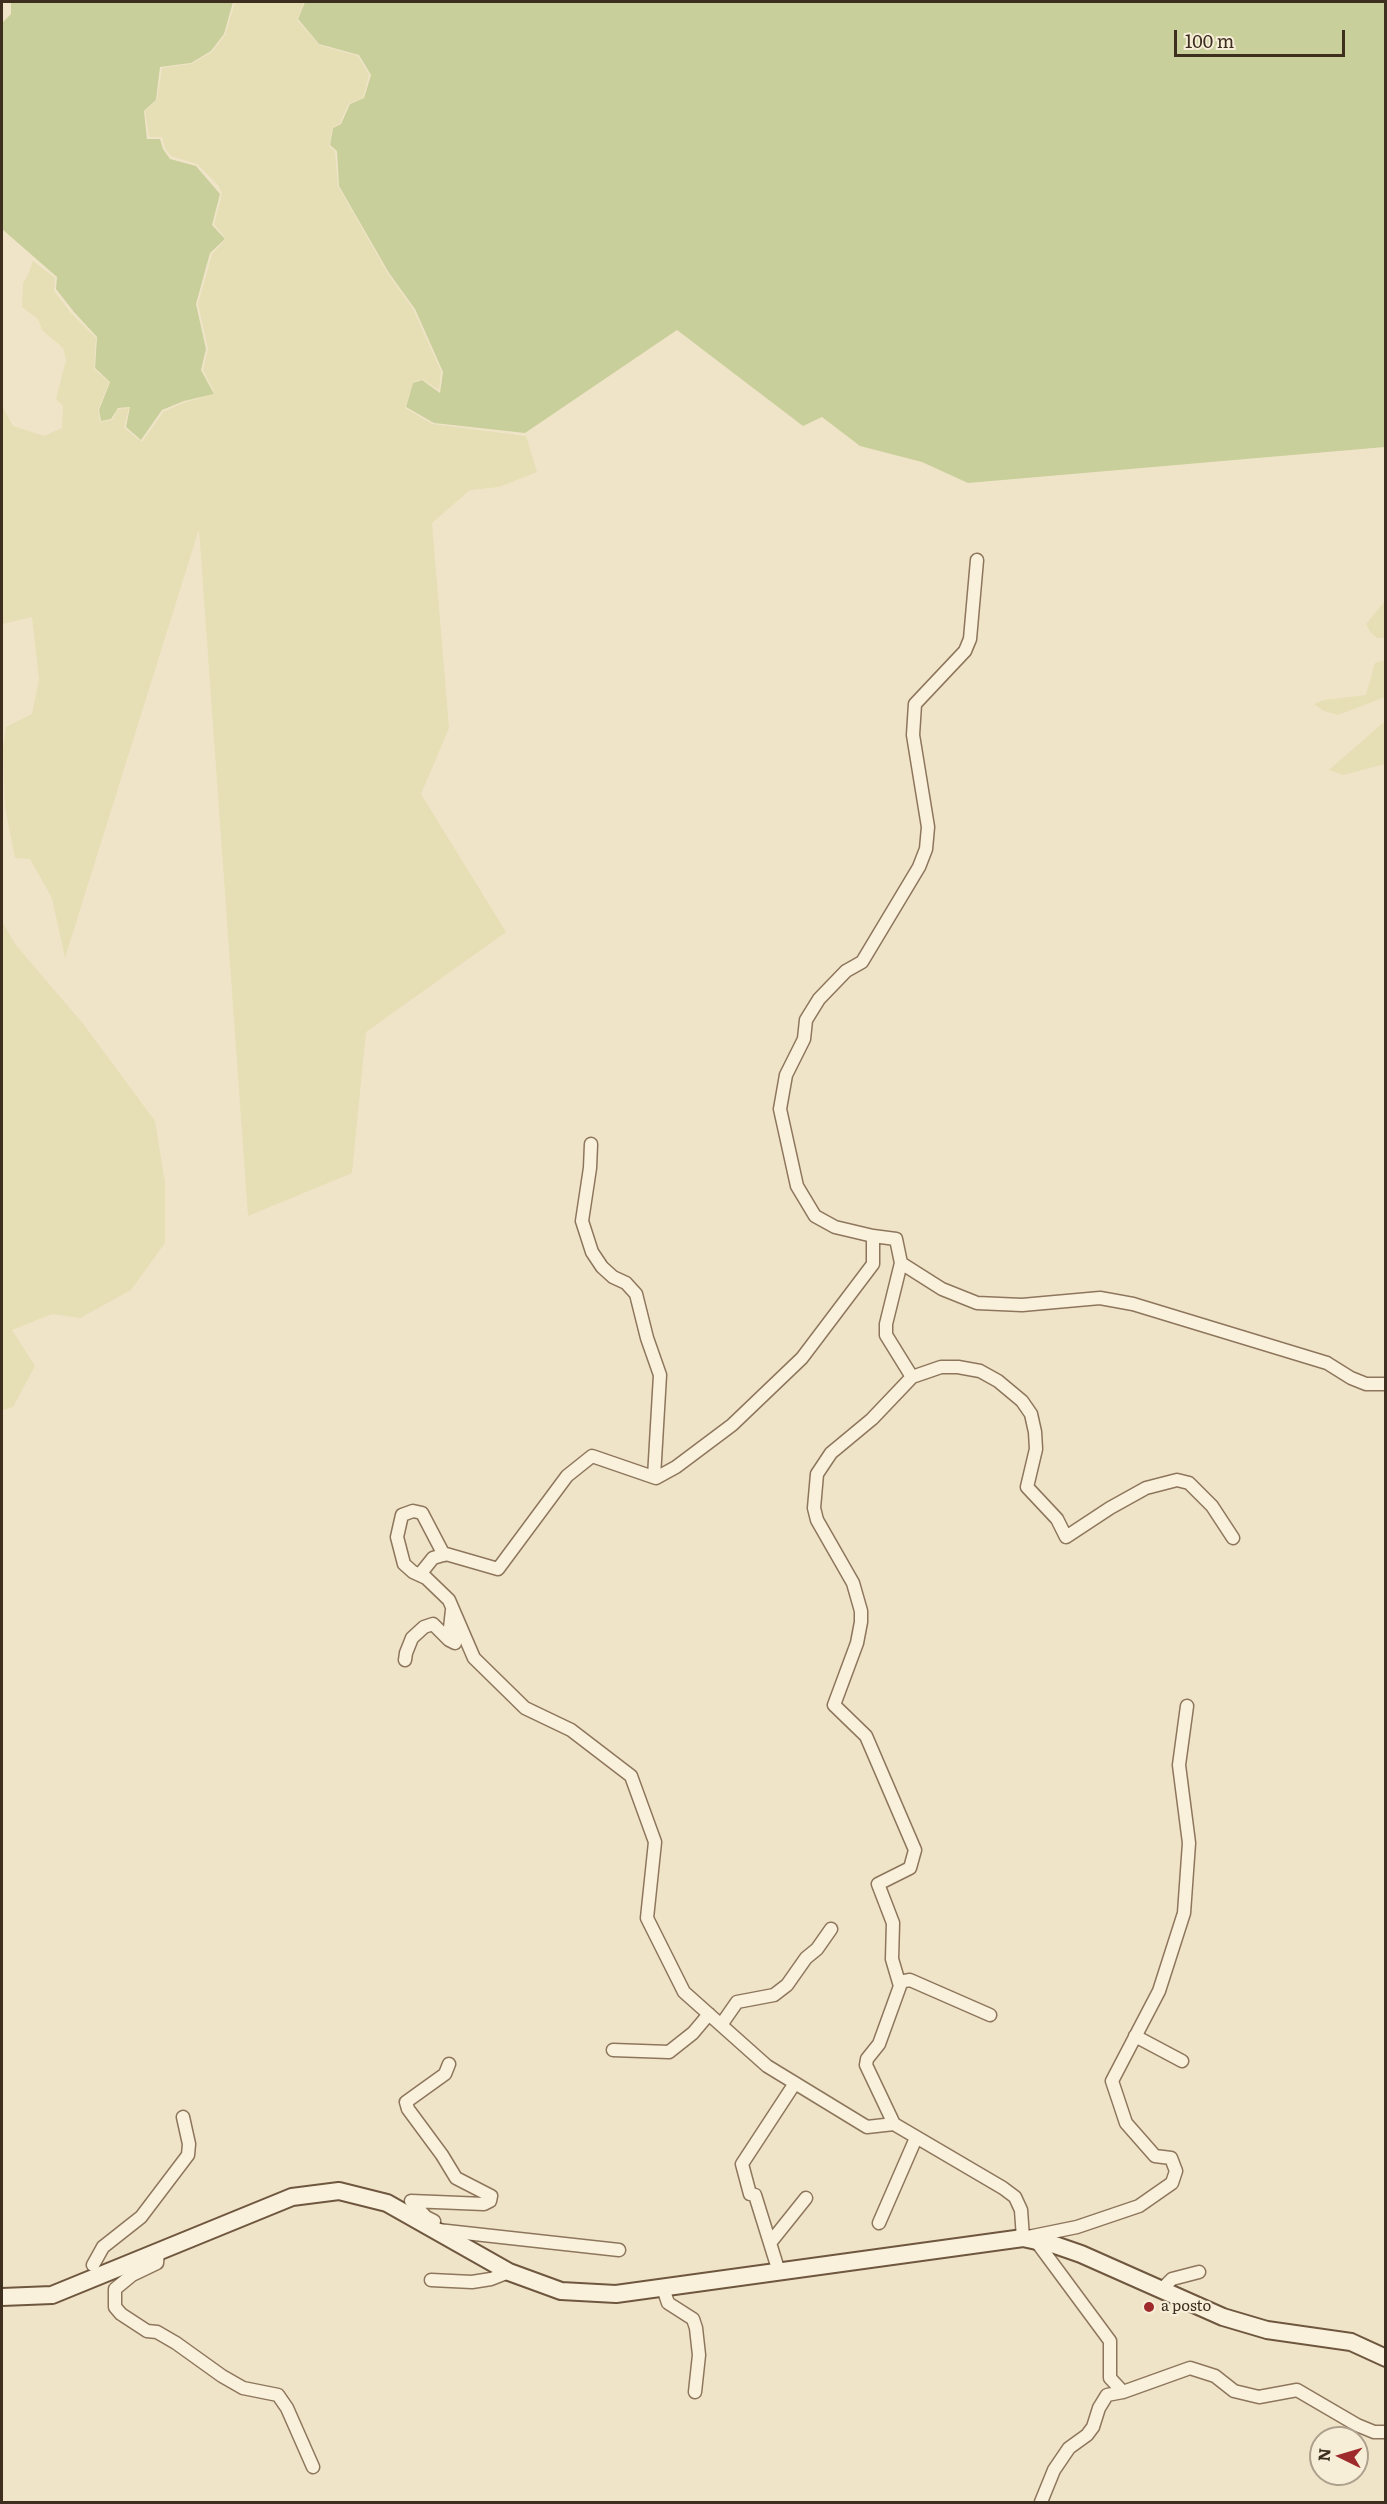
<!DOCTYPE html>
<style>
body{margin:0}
#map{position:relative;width:1387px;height:2504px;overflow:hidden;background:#f0e4c8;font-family:Literata,serif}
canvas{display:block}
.frame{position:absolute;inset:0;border:3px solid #3d2e20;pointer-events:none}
.north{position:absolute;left:1309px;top:2426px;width:60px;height:60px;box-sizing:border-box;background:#f7eed8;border:2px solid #ada18e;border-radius:50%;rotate:275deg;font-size:16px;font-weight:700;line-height:24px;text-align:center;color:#3d2e20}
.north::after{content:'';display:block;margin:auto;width:21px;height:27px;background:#9e2a2b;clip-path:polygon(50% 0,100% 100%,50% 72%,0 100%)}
.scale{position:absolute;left:1174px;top:30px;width:171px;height:27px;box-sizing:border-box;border:3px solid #3d2e20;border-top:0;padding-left:8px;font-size:18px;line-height:21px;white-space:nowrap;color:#3d2e20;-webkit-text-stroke:4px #f7eed8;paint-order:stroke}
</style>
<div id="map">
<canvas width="1387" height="2504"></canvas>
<div class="frame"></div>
<div class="north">N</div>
<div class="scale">100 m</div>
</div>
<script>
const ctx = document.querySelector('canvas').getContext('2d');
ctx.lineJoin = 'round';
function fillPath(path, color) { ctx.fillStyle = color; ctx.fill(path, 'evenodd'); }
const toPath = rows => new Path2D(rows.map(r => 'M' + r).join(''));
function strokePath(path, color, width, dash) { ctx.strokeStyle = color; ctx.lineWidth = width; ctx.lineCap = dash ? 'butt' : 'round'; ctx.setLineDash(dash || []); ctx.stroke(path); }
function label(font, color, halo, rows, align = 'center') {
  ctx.font = font + ' Literata,serif'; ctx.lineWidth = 4.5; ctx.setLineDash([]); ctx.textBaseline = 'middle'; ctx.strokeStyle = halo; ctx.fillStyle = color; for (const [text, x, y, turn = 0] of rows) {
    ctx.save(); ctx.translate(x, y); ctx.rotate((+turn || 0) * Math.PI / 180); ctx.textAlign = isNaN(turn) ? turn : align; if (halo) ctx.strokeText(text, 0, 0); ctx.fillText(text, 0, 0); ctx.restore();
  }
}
fillPath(toPath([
 [235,2,304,2,297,20,319,45,358,56,369,75,363,98,349,103,340,123,332,128,329,146,335,151,338,186,388,274,413,309,441,371,439,390,422,379,413,382,405,408,432,424,526,436,537,472,499,487,470,490,432,523,449,728,421,794,506,932,366,1032,352,1173,248,1216,199,529,65,958,52,898,30,859,15,858,5,807,3,749,6,727,32,714,39,680,32,617,2,624,2,406,13,426,44,436,62,428,63,406,56,399,66,360,63,348,42,330,38,319,22,307,23,283,28,275,33,261,55,278,54,291,71,313,96,338,94,369,109,382,98,410,100,422,112,420,118,409,129,408,124,428,142,442,163,412,183,403,215,394,203,370,208,349,198,304,212,254,226,239,214,224,222,194,218,185,197,164,171,156,165,148,162,137,149,137,145,111,157,100,162,68,191,64,212,52,225,35],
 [1385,601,1385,638,1377,638,1370,632,1366,624],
 [1385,660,1385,697,1338,715,1324,711,1314,704,1324,700,1366,695,1375,663],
 [1385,721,1385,764,1343,775,1329,770],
 [2,921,15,944,84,1025,155,1121,165,1183,165,1243,131,1290,80,1318,52,1314,12,1330,35,1366,13,1407,2,1410]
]), '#e6deb5');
fillPath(toPath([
 [11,2,233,2,224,34,211,51,191,63,160,67,156,100,144,111,147,139,160,139,163,149,170,159,196,166,220,194,212,225,225,239,210,253,196,304,206,349,201,370,214,394,184,401,162,410,141,440,126,427,130,407,118,408,111,419,101,421,99,410,110,382,95,368,97,337,74,312,56,289,57,277,2,229,2,23,11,14],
 [305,2,1385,2,1385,447,968,483,922,462,860,446,822,417,803,426,677,330,525,433,434,423,406,407,413,383,422,380,440,393,443,372,415,309,389,273,339,186,337,151,330,145,333,128,341,124,350,104,364,98,371,75,359,55,319,44,298,19]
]), '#c9cf9b');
const minor = toPath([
 [591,1144,590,1168,582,1221,592,1252,602,1267,613,1277,626,1283,636,1294,647,1338,660,1375,654,1477],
 [873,1236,835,1227,815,1216,797,1186,780,1109,786,1075,804,1039,806,1020,819,999,846,971,862,962,919,867,926,849,928,827,913,735,915,704,965,651,970,639,977,560],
 [901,1263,942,1289,977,1303,1022,1305,1100,1298,1133,1304,1327,1363,1351,1378,1366,1384,1386,1384],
 [912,1377,941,1367,958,1367,980,1371,998,1381,1022,1401,1031,1414,1035,1432,1036,1449,1027,1487,1057,1519,1066,1537,1110,1508,1146,1488,1177,1480,1189,1483,1212,1506,1233,1538],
 [426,1578,413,1572,404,1564,397,1537,402,1515,413,1511,422,1513,444,1555],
 [405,1660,406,1653,412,1638,424,1627,433,1624,449,1640,455,1643,450,1628,452,1610],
 [899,1982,910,1980,990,2015],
 [721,2025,737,2002,774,1995,787,1985,806,1958,817,1949,831,1929],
 [1135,2036,1182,2061],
 [613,2050,669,2052,693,2033,709,2014],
 [894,2124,867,2127,767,2066,684,1992,647,1918,655,1842,631,1776,571,1730,525,1708,474,1658,449,1600,421,1573,433,1558,446,1554,498,1569,567,1476,592,1456,656,1478,676,1467,732,1425,802,1358,873,1264,873,1236,896,1239,901,1263,886,1324,886,1335,912,1377,872,1419,831,1453,817,1474,814,1508,817,1520,853,1583,861,1611,861,1622,857,1643,834,1705,866,1736,915,1850,910,1868,878,1884,893,1923,892,1959,900,1986,879,2044,867,2059,866,2065,894,2124,1003,2188,1015,2197,1021,2210,1023,2238,1077,2227,1139,2206,1172,2183,1176,2171,1171,2158,1155,2156,1126,2123,1112,2081,1159,1991,1184,1913,1189,1843,1179,1765,1187,1706],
 [434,2221,426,2217,411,2201,484,2204,490,2201,491,2196,456,2178,442,2155,408,2109,406,2102,445,2074,449,2064],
 [879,2223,916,2138],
 [438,2230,619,2250],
 [1036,2241,1110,2341,1110,2378,1123,2392,1190,2368,1215,2376,1234,2391,1259,2397,1297,2390,1357,2425,1374,2432,1386,2432],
 [770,2243,806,2198],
 [158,2252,157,2263,132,2275,115,2289,115,2307,121,2314,147,2331,157,2332,176,2343,222,2376,243,2388,278,2395,287,2408,313,2467],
 [93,2265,103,2247,141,2217,188,2155,189,2144,183,2117],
 [779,2272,755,2195,750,2194,742,2164,795,2083],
 [431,2280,472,2282,491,2279,509,2272],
 [663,2288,668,2303,693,2319,696,2328,699,2355,695,2392],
 [1161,2290,1172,2279,1199,2272],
 [1041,2502,1054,2470,1069,2448,1087,2435,1093,2427,1099,2408,1107,2395,1123,2392]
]);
const secondary = toPath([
 [2,2297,52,2295,292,2197,339,2191,387,2203,509,2272,561,2291,616,2294,1023,2238,1055,2245,1081,2254,1223,2317,1267,2330,1351,2342,1386,2358]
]);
strokePath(minor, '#8d765c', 15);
strokePath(secondary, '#6f573f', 20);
strokePath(minor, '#faf1dc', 12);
strokePath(secondary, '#faf1dc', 16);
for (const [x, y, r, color] of [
 [1149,2307,6,"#9e2a2b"]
]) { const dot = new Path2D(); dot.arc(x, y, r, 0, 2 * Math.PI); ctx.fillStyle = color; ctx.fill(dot); strokePath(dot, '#f7eed8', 2); }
label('15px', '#3d2e20', '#f7eed8', [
 ["a posto",1161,2307]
], 'left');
</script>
